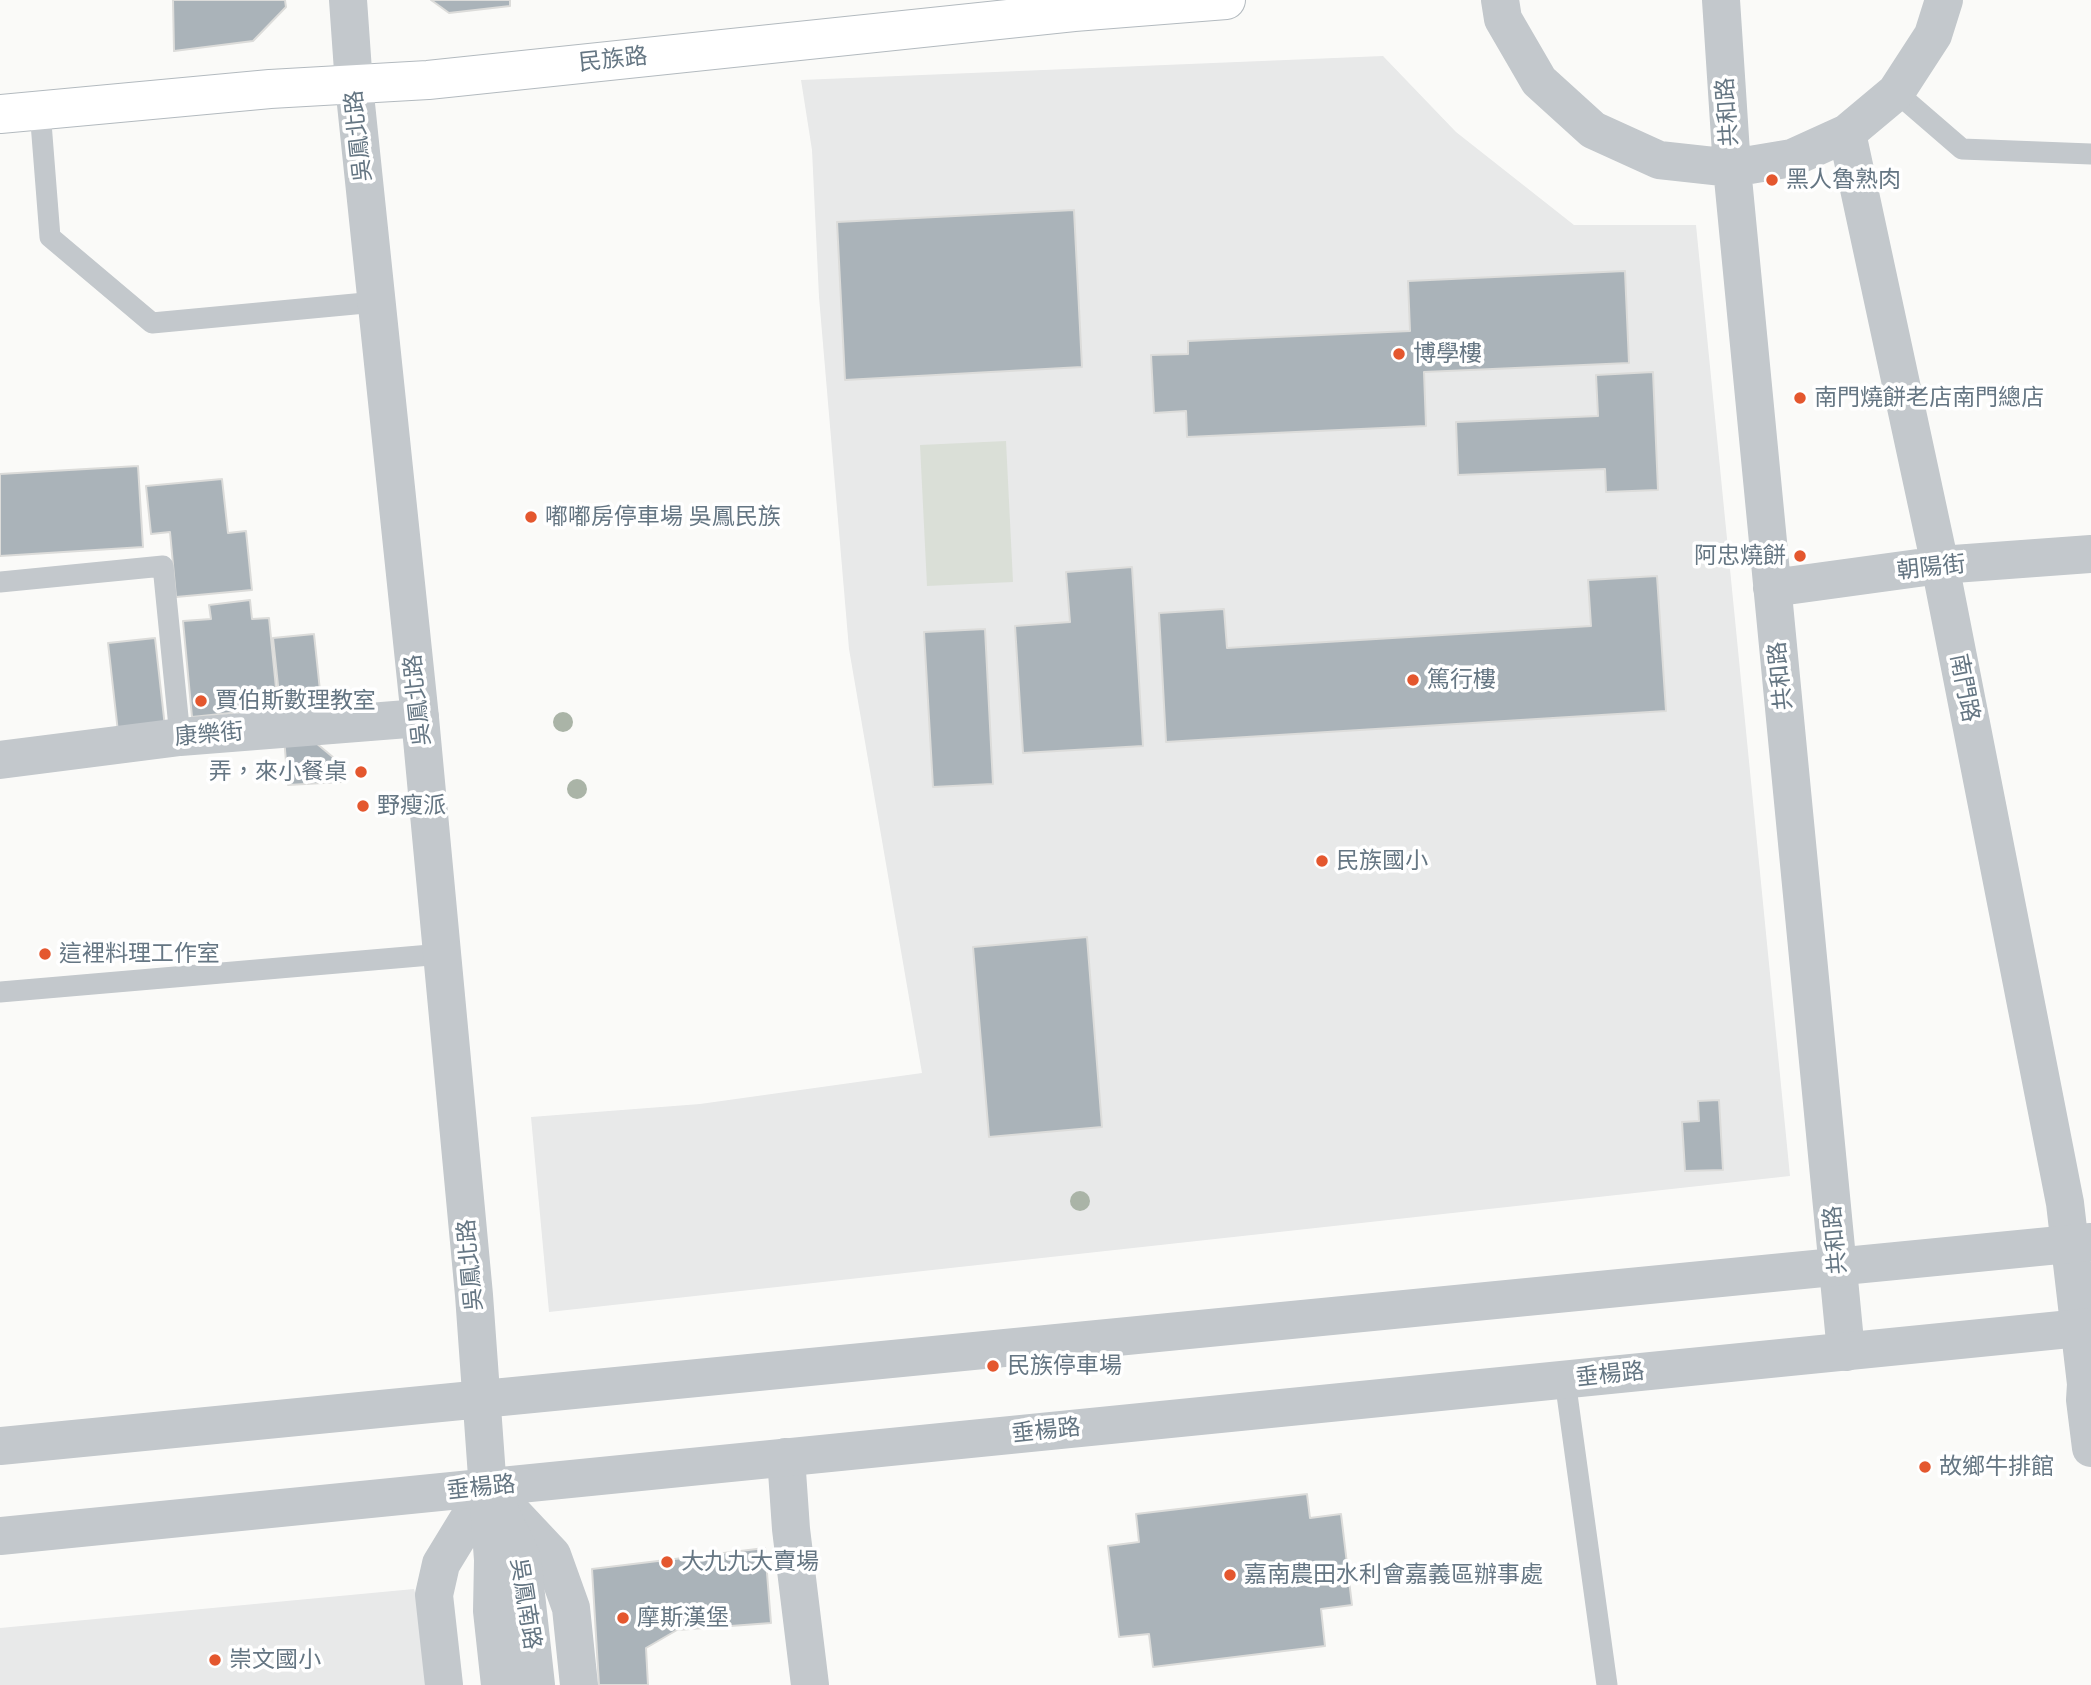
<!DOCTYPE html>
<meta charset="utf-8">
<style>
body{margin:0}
canvas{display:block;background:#fafaf8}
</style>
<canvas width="2091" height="1685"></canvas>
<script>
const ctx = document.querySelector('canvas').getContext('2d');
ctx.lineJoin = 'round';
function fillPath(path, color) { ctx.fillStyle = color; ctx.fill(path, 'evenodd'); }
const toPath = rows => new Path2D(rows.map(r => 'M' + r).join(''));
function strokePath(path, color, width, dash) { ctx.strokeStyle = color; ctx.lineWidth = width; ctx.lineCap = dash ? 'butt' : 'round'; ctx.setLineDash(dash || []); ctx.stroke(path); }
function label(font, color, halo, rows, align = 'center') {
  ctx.font = font + ' Rubik,"Noto Sans TC",sans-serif'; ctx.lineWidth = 7; ctx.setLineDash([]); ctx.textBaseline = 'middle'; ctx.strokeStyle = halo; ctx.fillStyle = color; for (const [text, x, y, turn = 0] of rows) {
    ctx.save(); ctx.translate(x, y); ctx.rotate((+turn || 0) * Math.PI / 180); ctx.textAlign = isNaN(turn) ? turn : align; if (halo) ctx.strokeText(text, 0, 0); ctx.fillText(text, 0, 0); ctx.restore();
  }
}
fillPath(toPath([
 [1383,56,1456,132,1574,225,1696,225,1790,1176,549,1312,531,1117,700,1104,922,1073,849,649,819,297,812,150,801,80],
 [414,1589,427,1634,431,1685,0,1685,0,1628]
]), '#e8e9e9');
fillPath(toPath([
 [1006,441,1013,582,927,586,920,445]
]), '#dadfd7');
const building = toPath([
 [173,0,285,0,286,7,253,41,174,51,173,0],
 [431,0,510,0,510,6,449,13,431,0],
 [1074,210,1082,367,845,380,837,222,1074,210],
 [1625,271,1629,363,1424,372,1426,426,1187,437,1186,411,1154,413,1151,355,1188,354,1188,341,1410,331,1408,281,1625,271],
 [1653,372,1658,490,1606,492,1605,469,1458,475,1456,422,1598,416,1596,375,1653,372],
 [138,466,143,547,0,556,0,474,138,466],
 [222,479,228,533,246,531,252,590,176,597,170,532,151,534,146,486,222,479],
 [1132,567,1143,746,1023,753,1015,626,1070,622,1066,572,1132,567],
 [1657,576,1666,711,1166,742,1159,613,1224,609,1227,648,1591,626,1588,580,1657,576],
 [250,600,252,619,269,618,278,708,192,717,183,621,211,619,209,605,250,600],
 [985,629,993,784,933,787,924,632,985,629],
 [314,634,321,700,280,704,273,638,314,634],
 [155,638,165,727,118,732,108,643,155,638],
 [284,738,310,738,340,763,341,782,288,785,284,738],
 [1087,937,1102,1127,989,1137,973,947,1087,937],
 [1719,1100,1723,1170,1685,1171,1682,1122,1699,1121,1698,1101,1719,1100],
 [1307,1494,1310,1518,1341,1514,1352,1605,1321,1609,1325,1646,1153,1667,1149,1634,1119,1637,1108,1546,1139,1542,1136,1514,1307,1494],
 [765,1548,771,1623,677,1630,646,1648,648,1685,599,1685,592,1569,765,1548]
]);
fillPath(building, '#aab3b9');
strokePath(building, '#dcdcda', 2);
const secondary = toPath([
 [0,114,270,89,428,80,1074,12,1226,0]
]);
strokePath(secondary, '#b3babf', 40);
strokePath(toPath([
 [1896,92,1962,149,2091,154],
 [40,110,50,237,152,323,376,302],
 [0,582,163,566,180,737],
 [0,992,442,954],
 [1565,1380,1607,1685]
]), '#c3c8cc', 21);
strokePath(toPath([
 [1500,0,1503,19,1539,81,1593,130,1659,160,1732,168,1792,158,1847,133,1896,92,1933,35,1944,0],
 [1721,0,1732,168,1846,1352],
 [1847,133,1940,565,2065,1203,2086,1384,2085,1400,2091,1448],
 [1772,588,1940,565,2091,554],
 [0,760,180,737,420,718],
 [786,1457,791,1529,810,1685],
 [444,1685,434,1595,441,1564,488,1487,552,1555,571,1608,579,1685]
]), '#c3c8cc', 38);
strokePath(toPath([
 [348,0,354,85,420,718,474,1295,493,1560,492,1611,500,1685],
 [0,1446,2091,1242],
 [498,1508,522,1558,536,1685],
 [0,1536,2091,1327]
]), '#c3c8cc', 38);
strokePath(secondary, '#fff', 38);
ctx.fillStyle = '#aab4a7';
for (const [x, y] of [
 [563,722],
 [577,789],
 [1080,1201]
]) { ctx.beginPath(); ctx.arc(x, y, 10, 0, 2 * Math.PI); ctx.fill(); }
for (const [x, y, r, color] of [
 [1772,180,7,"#e4572e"],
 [1399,354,7,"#e4572e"],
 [1800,398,7,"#e4572e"],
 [531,517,7,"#e4572e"],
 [1800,556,7,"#e4572e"],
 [1413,680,7,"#e4572e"],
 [201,701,7,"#e4572e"],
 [361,772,7,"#e4572e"],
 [363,806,7,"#e4572e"],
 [1322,861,7,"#e4572e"],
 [45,954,7,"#e4572e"],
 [993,1366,7,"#e4572e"],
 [1925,1467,7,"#e4572e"],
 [667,1562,7,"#e4572e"],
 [1230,1575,7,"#e4572e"],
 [623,1618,7,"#e4572e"],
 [215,1660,7,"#e4572e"]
]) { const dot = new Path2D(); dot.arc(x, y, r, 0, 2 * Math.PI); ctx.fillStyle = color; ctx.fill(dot); strokePath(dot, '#fff', 2.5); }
label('23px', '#657683', '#fff', [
 ["民族路",613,60,-6],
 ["共和路",1728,112,-94],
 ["吳鳳北路",359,136,-96],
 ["朝陽街",1931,568,-6],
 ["共和路",1781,676,-96],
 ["南門路",1964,688,79],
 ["吳鳳北路",418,700,-96],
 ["康樂街",209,735,-5],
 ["共和路",1836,1240,-95],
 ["吳鳳北路",471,1265,-95],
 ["垂楊路",1610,1375,-6],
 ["垂楊路",1046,1431,-6],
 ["垂楊路",481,1488,-6],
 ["吳鳳南路",525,1604,81]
]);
label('23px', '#657683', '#fff', [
 ["黑人魯熟肉",1786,180],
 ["博學樓",1413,354],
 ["南門燒餅老店南門總店",1814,398],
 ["嘟嘟房停車場 吳鳳民族",545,517],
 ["阿忠燒餅",1786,556,"right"],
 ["篤行樓",1427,680],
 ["賈伯斯數理教室",215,701],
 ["弄，來小餐桌",347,772,"right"],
 ["野瘦派",377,806],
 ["民族國小",1336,861],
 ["這裡料理工作室",59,954],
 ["民族停車場",1007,1366],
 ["故鄉牛排館",1939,1467],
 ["大九九大賣場",681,1562],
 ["嘉南農田水利會嘉義區辦事處",1244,1575],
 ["摩斯漢堡",637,1618],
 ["崇文國小",229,1660]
], 'left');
</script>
